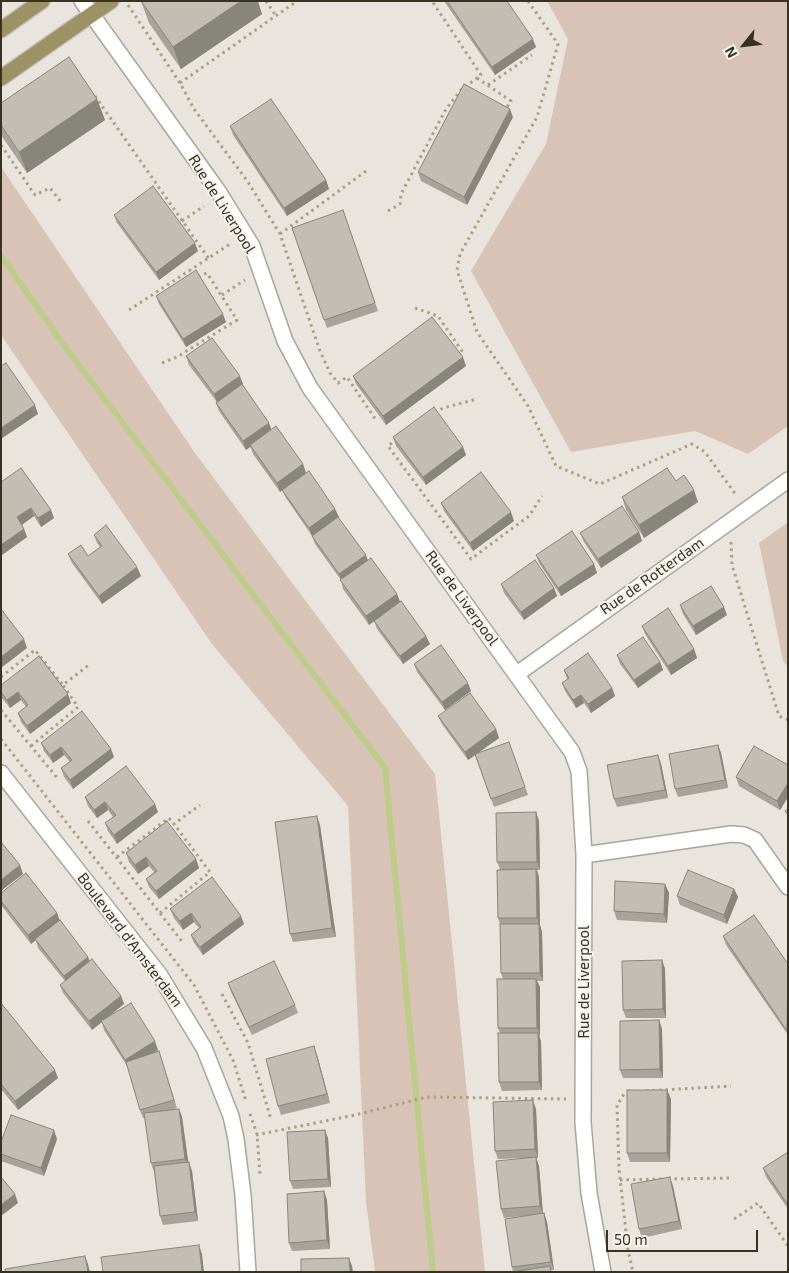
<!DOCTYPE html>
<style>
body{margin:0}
#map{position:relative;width:789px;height:1273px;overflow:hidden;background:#e9e5de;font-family:"Exo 2",sans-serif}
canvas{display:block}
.frame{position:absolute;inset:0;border:2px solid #373320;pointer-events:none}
.north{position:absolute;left:719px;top:20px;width:50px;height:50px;-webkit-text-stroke:4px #f6f2ee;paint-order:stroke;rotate:241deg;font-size:14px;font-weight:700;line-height:20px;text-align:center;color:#373320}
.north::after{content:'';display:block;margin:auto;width:18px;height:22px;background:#373320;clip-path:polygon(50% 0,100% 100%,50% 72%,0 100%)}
.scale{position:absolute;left:606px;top:1230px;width:152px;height:22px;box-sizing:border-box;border:2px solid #373320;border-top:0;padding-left:6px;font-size:15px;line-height:18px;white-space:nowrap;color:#373320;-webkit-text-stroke:4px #f6f2ee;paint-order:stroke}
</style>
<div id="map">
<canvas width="789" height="1273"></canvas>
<div class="frame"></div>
<div class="north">N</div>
<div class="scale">50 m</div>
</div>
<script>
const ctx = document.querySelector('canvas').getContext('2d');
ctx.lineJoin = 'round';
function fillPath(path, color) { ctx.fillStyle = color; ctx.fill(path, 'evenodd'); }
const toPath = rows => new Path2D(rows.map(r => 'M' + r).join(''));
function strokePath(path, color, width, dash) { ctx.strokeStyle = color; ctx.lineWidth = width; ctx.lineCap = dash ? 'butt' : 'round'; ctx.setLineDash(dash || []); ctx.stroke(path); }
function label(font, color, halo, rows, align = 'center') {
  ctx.font = font + ' "Exo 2",sans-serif'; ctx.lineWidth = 4; ctx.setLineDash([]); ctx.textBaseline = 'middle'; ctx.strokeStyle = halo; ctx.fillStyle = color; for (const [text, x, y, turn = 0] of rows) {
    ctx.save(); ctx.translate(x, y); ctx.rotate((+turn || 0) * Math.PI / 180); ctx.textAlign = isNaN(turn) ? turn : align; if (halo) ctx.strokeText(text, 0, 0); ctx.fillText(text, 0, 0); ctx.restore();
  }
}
fillPath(toPath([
 [547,1,788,1,788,426,748,454,695,431,571,452,471,271,546,144,568,39],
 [1,167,195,453,435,774,485,1272,375,1272,366,1202,348,806,212,644,1,335],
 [788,522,788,667,783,661,759,543]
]), '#d9c3b7');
strokePath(toPath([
 [1,256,69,352,385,768,433,1272]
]), '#bdcc88', 6);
const minor = toPath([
 [82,1,218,191,252,246,285,341,310,388,572,752,579,771,584,855,583,1122,589,1193,603,1272],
 [517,674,788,480],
 [1,773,159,974,204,1048,231,1116,236,1139,243,1195,248,1272],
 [584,855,731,834,744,835,755,840,788,887]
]);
const major = toPath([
 [1,30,42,1],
 [1,78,111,1]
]);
strokePath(minor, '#a9a59a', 18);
strokePath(major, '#c3c2bc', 18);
strokePath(toPath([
 [266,1,276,16],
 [528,1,558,44,537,117,460,254,457,270,477,332,528,406,556,466,600,484,692,444,705,452,736,495],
 [128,5,180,83,194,109,248,182,280,234,320,351,330,373,338,383,347,377,376,420],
 [477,78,511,101,506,109],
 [180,83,297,1],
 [488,85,532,55],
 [95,96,209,259],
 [1,145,35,195,50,188,61,202],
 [388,211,400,204,401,194,446,109,461,90,481,75,432,1],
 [182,221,204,206],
 [280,234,366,171],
 [222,295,245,280],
 [415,308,438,316,464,354],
 [129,310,230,244],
 [162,363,177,357,237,320,207,273,197,277,192,269],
 [435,413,443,408,477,399],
 [397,439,388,446,471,559,529,516,542,496],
 [731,542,732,565,779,716,788,720],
 [1,677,35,650,63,685,90,664],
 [1,710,59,780],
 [1,739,194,985,233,1060,246,1101],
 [31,746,78,707,63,685],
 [88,821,184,944],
 [117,857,169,818,174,824,200,805],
 [160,913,210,872,174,824],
 [222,994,248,1043,271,1119],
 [646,1091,731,1086],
 [630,1093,624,1094,617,1105,619,1169,628,1250,633,1272],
 [250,1114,257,1134,260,1174],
 [256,1135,355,1115,427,1097,566,1099],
 [668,1179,733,1178],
 [620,1180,662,1179],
 [734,1219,758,1203,788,1246]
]), '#aba080', 3, [2.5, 4]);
strokePath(minor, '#fff', 15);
strokePath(major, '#9c9264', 15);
fillPath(toPath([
 [141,1,262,14,181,69,149,23],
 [444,1,507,1,536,47,495,75],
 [97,99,105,120,27,173,1,135,1,103],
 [513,117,467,205,421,181,418,172],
 [230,126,326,180,329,189,287,216,233,135],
 [343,210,378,311,327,328,292,228],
 [114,215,198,251,159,280,117,223],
 [156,296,226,322,186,347,159,304],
 [186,356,243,384,242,385,271,430,303,464,306,473,335,509,338,517,368,560,397,594,400,602,430,644,403,664,377,629,374,621,369,625,343,589,341,580,315,544,312,536,286,498,282,490,280,492,253,454,250,446,246,450,219,411,216,403,217,402,189,365],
 [466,366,386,425,356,384,353,376],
 [393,437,463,447,466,455,426,485,396,446],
 [676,481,698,502,644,538,626,510,622,497],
 [1,482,54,518,41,527,34,516,22,525,24,529,27,537,2,555,1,553],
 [441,503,514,521,473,551,444,511],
 [639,532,642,541,601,568,584,542,580,533],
 [94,535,141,576,102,604,72,563,68,554,88,556,100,547,97,543],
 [536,555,594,564,597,573,561,596,539,563],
 [501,584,554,588,557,596,524,620,504,593],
 [680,605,727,615,696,635,683,614],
 [642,626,694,649,697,658,671,675,645,634],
 [617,655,660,662,663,670,638,688,620,664],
 [414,664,471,691,445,710,417,672],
 [564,670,612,688,615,696,591,713,584,703,576,708,565,691,562,683,567,679],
 [1,685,71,703,30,734,21,722,18,713,26,707,21,700,10,708,1,697],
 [438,716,496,729,499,738,478,753,509,742,528,795,494,807,475,755,468,760,442,724],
 [41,743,114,757,73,789,64,777,61,768,70,762,64,755,53,763,44,751],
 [718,745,721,753,728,788,678,797,675,789],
 [658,755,661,764,668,798,617,807,614,799],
 [788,765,788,797,780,810,739,786,736,777],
 [85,797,158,812,117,844,108,831,105,823,113,817,108,810,97,818,88,806],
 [536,812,539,821,540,870,537,870,539,877,540,925,542,932,543,981,537,981,540,987,540,1036,539,1036,541,1041,542,1090,502,1091,499,1082,500,1033,498,1028,503,979,501,973,500,924,498,918,500,869,497,862],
 [320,825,336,937,293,942,290,934],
 [126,853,196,859,199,868,159,899,149,887,146,879,154,872,149,866,138,874,129,862],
 [665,884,669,893,667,923,617,920,614,911],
 [734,889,738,897,727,924,680,905,677,896],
 [1,893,57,913,59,920,90,961,121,996,124,1004,107,1018,158,1050,151,1054,159,1051,177,1108,172,1110,179,1109,182,1117,188,1162,192,1171,198,1221,163,1225,160,1216,154,1172,151,1163,145,1118,143,1118,140,1110,127,1066,104,1030,102,1022,92,1030,63,993,60,985,65,981,38,948,36,940,31,944,1,905],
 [170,909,244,924,203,955,194,943,191,935,199,928,194,922,183,930,174,918],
 [723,936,788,964,788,1035,726,945],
 [662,960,665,969,666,1018,626,1018,623,1010],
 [228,983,295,1005,298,1013,252,1035,231,992],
 [1,1003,58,1078,18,1110,1,1089],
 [659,1020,662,1029,663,1078,623,1078,620,1070],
 [317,1055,330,1103,281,1115,278,1106],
 [667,1090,671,1099,670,1162,630,1162,627,1153],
 [536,1109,538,1158,536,1158,539,1166,543,1214,544,1213,547,1222,554,1270,513,1272,512,1267,523,1216,504,1218,501,1209,523,1158,498,1159,495,1151],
 [328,1138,331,1187,293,1189,290,1181],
 [57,1139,44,1176,1,1161,1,1142],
 [788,1152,788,1209,766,1177,763,1168],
 [673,1186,682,1229,642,1238,639,1229],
 [324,1191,327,1200,330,1249,292,1251,289,1243]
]), '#a8a39a');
fillPath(toPath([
 [241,1,258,1,262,14,181,69,173,47],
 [533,39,536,47,495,75,492,67],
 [97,99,105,120,27,173,19,152],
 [510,109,513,117,467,205,464,197],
 [326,180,329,189,287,216,284,208],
 [195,243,198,251,159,280,156,272],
 [223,314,226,322,186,347,183,339],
 [463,357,466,366,386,425,383,416],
 [240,376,243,384,217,403,214,394],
 [35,405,38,414,1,439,1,428],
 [269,423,272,431,246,450,243,441],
 [463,447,466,455,426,485,423,477],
 [303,464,306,473,280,492,277,483],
 [694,490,698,502,644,538,639,525],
 [31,508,34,516,20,526,17,517],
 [335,509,339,517,312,536,309,528],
 [51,510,54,518,41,527,38,518],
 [511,512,514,521,473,551,470,543],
 [24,529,27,537,2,555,1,552,1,545],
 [639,532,642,541,601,568,598,559],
 [366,555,369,564,342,582,339,574],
 [594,564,597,573,561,596,558,588],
 [137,567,141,576,102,604,99,596],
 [554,588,557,596,524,620,521,612],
 [397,594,400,602,369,625,366,616],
 [724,607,727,615,696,635,693,626],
 [426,636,430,644,403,664,400,656],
 [24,639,27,648,1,668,1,657],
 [694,649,697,658,671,675,668,666],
 [660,662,663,670,638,688,634,680],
 [468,683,471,691,445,710,442,702],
 [612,688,615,696,591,713,588,704],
 [18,692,21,700,10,708,7,700],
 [68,694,71,703,30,734,27,726],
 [581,695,584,703,576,708,573,700],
 [496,729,499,738,468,760,465,752],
 [718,745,721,753,728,788,725,780],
 [61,747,64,755,53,763,50,755],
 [111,749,114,757,73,789,70,780],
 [658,755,661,764,668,798,665,790],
 [788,783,788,797,780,810,777,801],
 [105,802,108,810,97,818,94,810],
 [155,804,158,812,117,844,114,835],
 [536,812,539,821,540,870,537,862],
 [317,816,320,825,336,937,332,928],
 [146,857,149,866,138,874,135,865],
 [196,859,199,868,159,899,156,891],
 [20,865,23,874,1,891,1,880],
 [536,869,539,877,540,925,542,932,543,981,540,973,539,924,537,918],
 [665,884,669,893,667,923,664,914],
 [734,889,738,897,727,924,724,915],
 [57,913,60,921,31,944,28,935],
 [191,913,194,922,183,930,180,921],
 [241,916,244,924,203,955,200,947],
 [88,957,91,965,67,984,64,976],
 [662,960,665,969,666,1018,663,1009],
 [536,979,540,987,540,1036,537,1028],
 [121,996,124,1004,92,1030,89,1021],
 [659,1020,662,1029,663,1078,660,1069],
 [538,1033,541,1041,542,1090,539,1082],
 [155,1041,158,1050,128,1068,125,1060],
 [314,1046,317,1055,330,1103,327,1094],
 [55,1070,58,1078,18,1110,15,1101],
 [667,1090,671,1099,670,1162,667,1153],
 [533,1100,536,1109,538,1158,535,1149],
 [179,1109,182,1117,189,1167,185,1159],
 [54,1130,57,1139,44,1176,41,1168],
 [325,1130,328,1138,331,1187,328,1179],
 [536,1157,539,1166,543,1215,540,1206],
 [189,1162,192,1171,198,1221,195,1212],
 [670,1177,673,1186,682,1229,679,1221],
 [324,1191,327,1200,330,1249,327,1240],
 [15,1194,18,1203,1,1216,1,1205],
 [544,1213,547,1222,554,1270,551,1262],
 [199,1245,202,1254,204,1272,202,1272],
 [85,1256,88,1264,90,1272,88,1272],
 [349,1258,352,1266,353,1272,350,1272]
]), '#88857d');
const building = toPath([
 [141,1,241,1,173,47,141,1],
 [447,1,507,1,533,39,492,67,447,1],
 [69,57,97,99,19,152,1,125,1,103,69,57],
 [464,84,510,109,464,197,418,172,464,84],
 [271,99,326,180,284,208,230,126,271,99],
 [153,186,195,243,156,272,114,215,153,186],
 [343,210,375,303,324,320,292,228,343,210],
 [196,270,223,314,183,339,156,296,196,270],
 [432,317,463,357,383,416,353,376,432,317],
 [212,338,240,376,214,394,186,356,212,338],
 [6,363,35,405,1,428,1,366,6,363],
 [242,384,269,423,243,441,216,403,242,384],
 [434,407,463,447,423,477,393,437,434,407],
 [276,426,303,464,277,483,250,445,276,426],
 [21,468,51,510,38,518,31,508,17,517,24,529,1,545,1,482,21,468],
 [667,468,676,481,684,475,694,490,639,525,622,497,667,468],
 [309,471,335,509,309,528,282,490,309,471],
 [481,472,511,512,470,543,441,503,481,472],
 [622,506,639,532,598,559,580,533,622,506],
 [338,517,366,555,339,574,312,536,338,517],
 [106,525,137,567,99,596,68,554,81,545,88,556,102,546,94,535,106,525],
 [572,531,594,564,558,588,536,555,572,531],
 [371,558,397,594,366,616,340,580,371,558],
 [535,560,554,588,521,612,501,584,535,560],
 [711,586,724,607,693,626,680,605,711,586],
 [401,601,426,636,400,656,374,621,401,601],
 [668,608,694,649,668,666,642,626,668,608],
 [1,609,24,639,1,657,1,609],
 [643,637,660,662,634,680,617,655,643,637],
 [441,645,468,683,442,702,414,664,441,645],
 [588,653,612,688,588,704,581,695,573,700,562,683,569,678,564,670,588,653],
 [39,656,68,694,27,726,18,713,28,705,18,692,7,700,1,692,1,685,39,656],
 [470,693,496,729,465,752,438,716,470,693],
 [82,711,111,749,70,780,61,768,72,760,61,747,50,755,41,743,82,711],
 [509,742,525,787,491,799,475,754,509,742],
 [718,745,725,780,675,789,669,754,718,745],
 [754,746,788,765,788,783,777,801,736,777,754,746],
 [658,755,665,790,614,799,607,765,658,755],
 [126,766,155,804,114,835,105,823,116,815,105,802,94,810,85,797,126,766],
 [788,809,788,815,785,811,788,809],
 [536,812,537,862,497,862,496,813,536,812],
 [317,816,332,928,290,934,275,822,317,816],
 [167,821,196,859,156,891,146,879,157,871,146,857,135,865,126,853,167,821],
 [1,842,20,865,1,880,1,842],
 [536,869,537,918,498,918,497,870,536,869],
 [688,870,734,889,724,915,677,896,688,870],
 [26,873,57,913,28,935,1,901,1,893,26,873],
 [212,877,241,916,200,947,191,935,201,927,191,913,180,921,170,909,212,877],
 [615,881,665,884,664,914,614,911,615,881],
 [754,915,788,964,787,1031,723,936,754,915],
 [60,920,88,957,64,976,35,939,60,920],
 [500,924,539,924,540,973,501,973,500,924],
 [92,959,121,996,89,1021,60,985,92,959],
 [662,960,663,1009,623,1010,622,961,662,960],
 [274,961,295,1005,249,1027,228,983,274,961],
 [497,979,536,979,537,1028,498,1028,497,979],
 [1,1003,55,1070,15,1101,1,1084,1,1003],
 [131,1003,155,1041,125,1060,101,1021,131,1003],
 [659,1020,660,1069,620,1070,620,1021,659,1020],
 [498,1033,538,1033,539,1082,499,1082,498,1033],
 [314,1046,327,1094,278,1106,266,1059,314,1046],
 [159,1051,174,1100,140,1110,126,1062,159,1051],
 [627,1090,667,1090,667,1153,627,1153,627,1090],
 [533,1100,535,1149,495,1151,493,1102,533,1100],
 [179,1109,185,1159,151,1163,144,1113,179,1109],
 [11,1115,54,1130,41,1168,1,1154,1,1142,11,1115],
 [325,1130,328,1179,290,1181,287,1132,325,1130],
 [788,1152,788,1205,763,1168,788,1152],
 [536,1157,540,1206,501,1209,496,1161,536,1157],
 [189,1162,195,1212,160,1216,154,1166,189,1162],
 [1,1177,15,1194,1,1205,1,1177],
 [670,1177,679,1221,639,1229,631,1184,670,1177],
 [324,1191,327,1240,289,1243,287,1194,324,1191],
 [544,1213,551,1262,512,1267,505,1219,544,1213],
 [199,1245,202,1272,103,1272,101,1257,199,1245],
 [85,1256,88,1272,5,1272,5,1269,85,1256],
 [349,1258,350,1272,301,1272,301,1259,349,1258],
 [550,1266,551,1272,512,1272,550,1266]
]);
fillPath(building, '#c3beb3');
strokePath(building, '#88857d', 1);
label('15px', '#373320', '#f6f2ee', [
 ["Rue de Liverpool",222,204,58],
 ["Rue de Rotterdam",652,576,-35],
 ["Rue de Liverpool",462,598,54],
 ["Boulevard d'Amsterdam",130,940,53],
 ["Rue de Liverpool",584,982,-90]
]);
</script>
